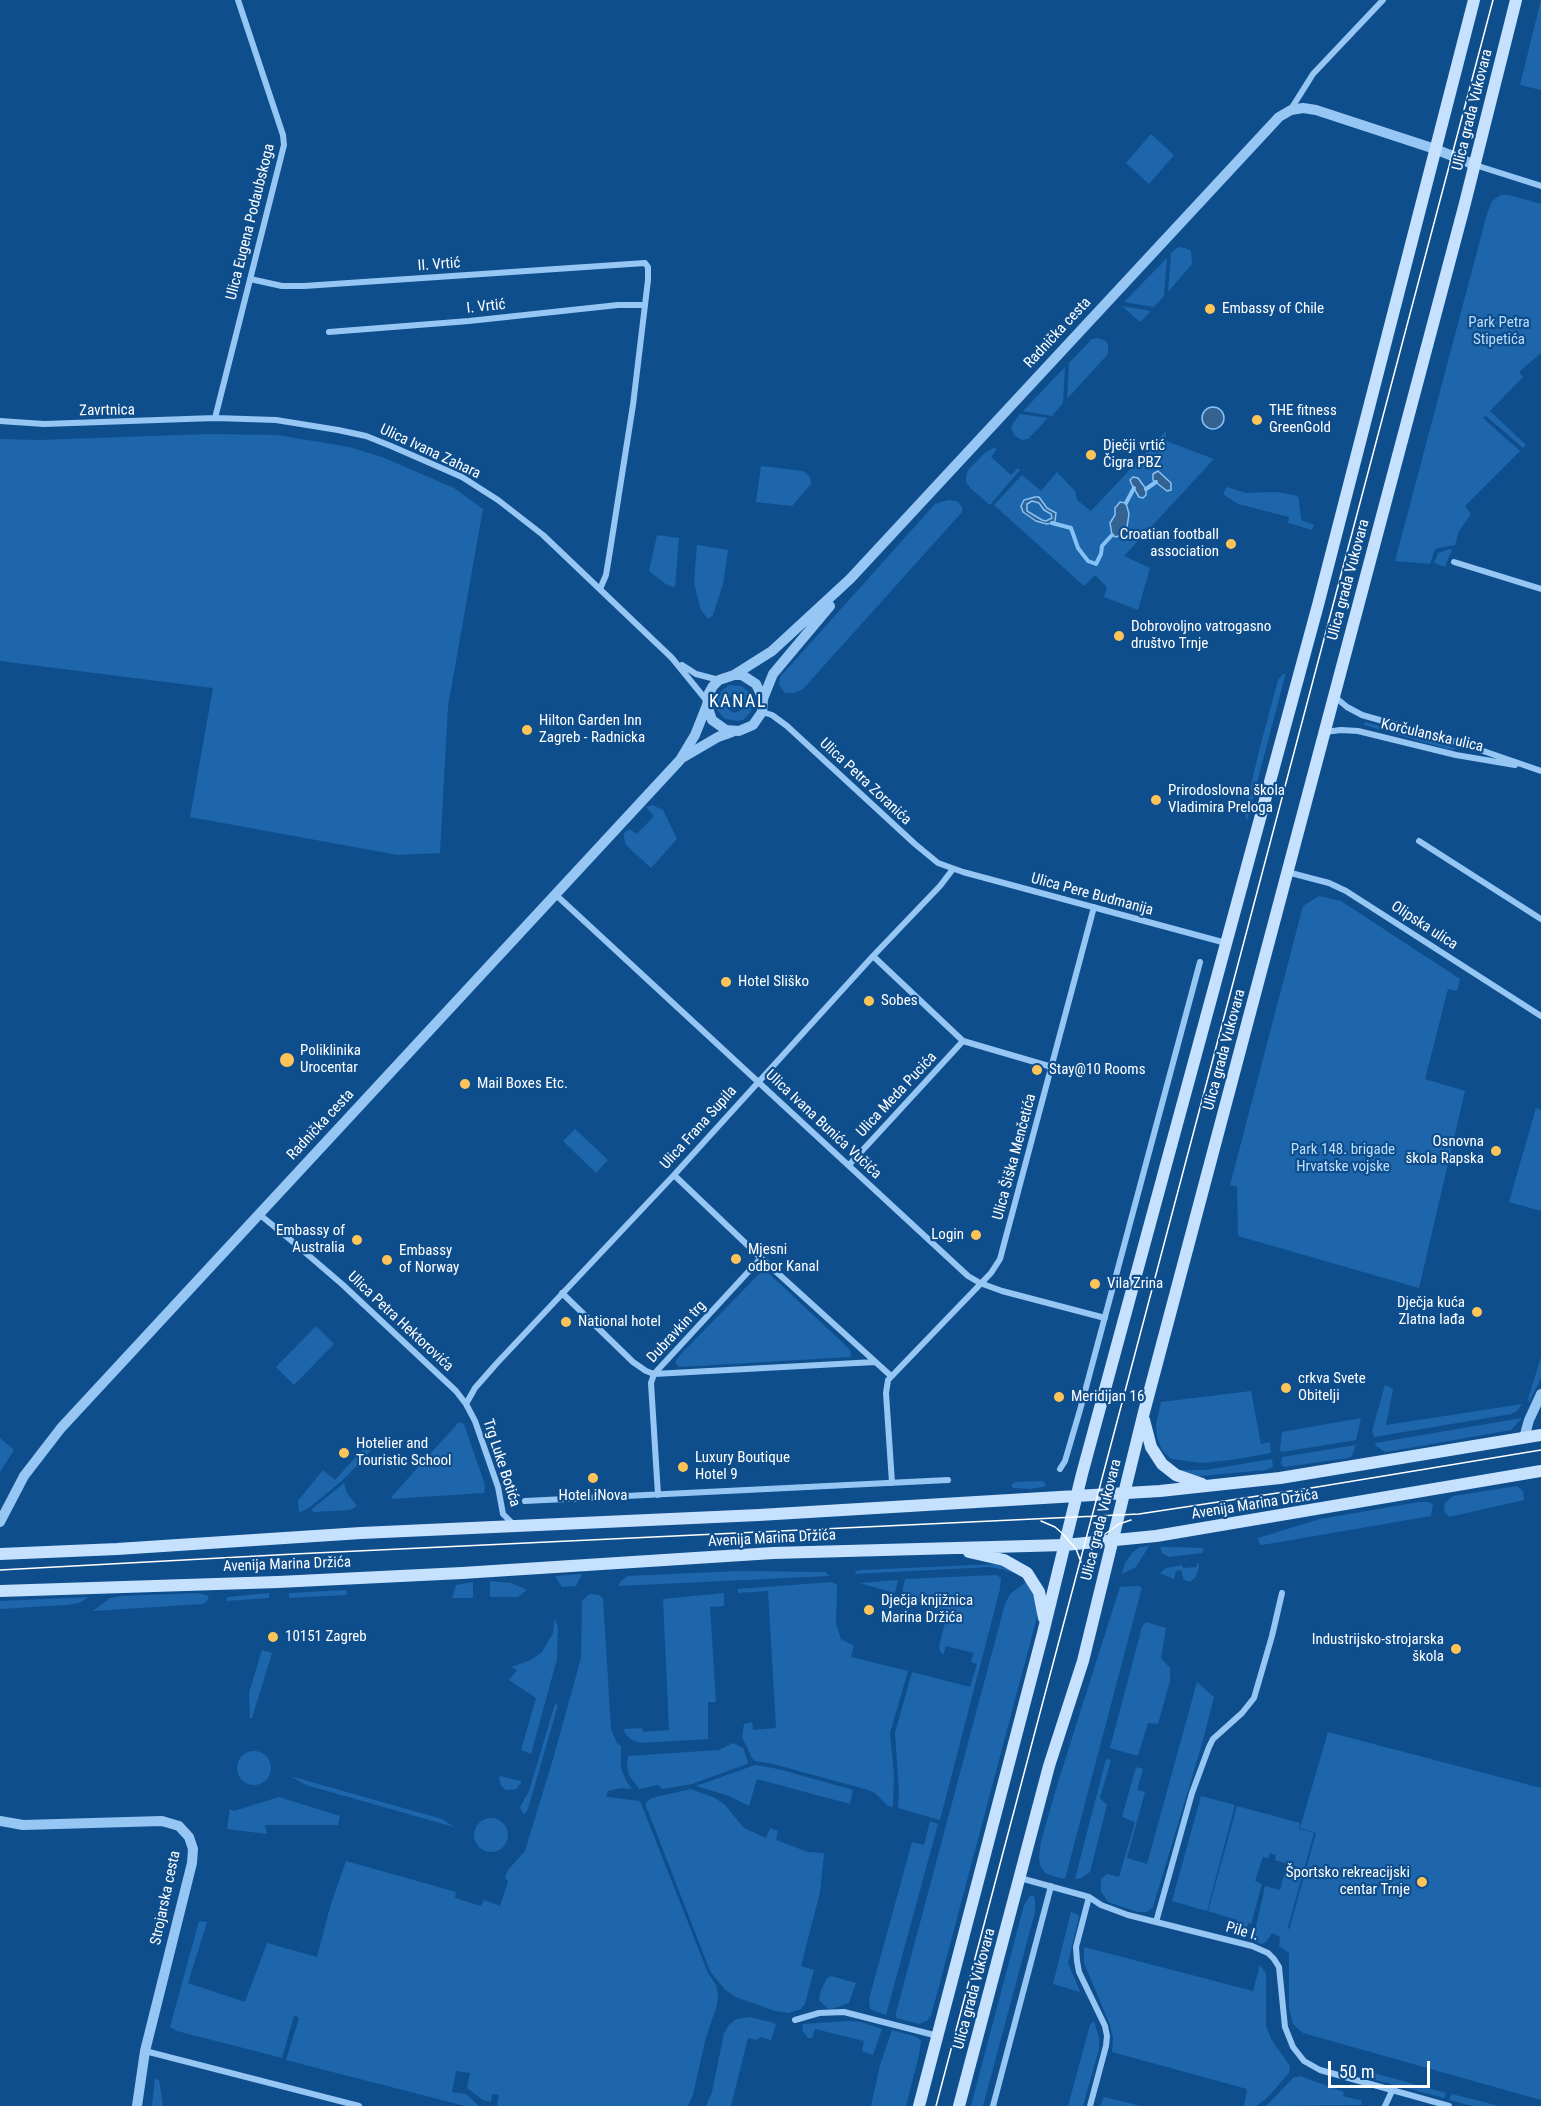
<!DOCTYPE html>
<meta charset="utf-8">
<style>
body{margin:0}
#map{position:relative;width:1541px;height:2106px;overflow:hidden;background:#0f4e8d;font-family:"Roboto Condensed",sans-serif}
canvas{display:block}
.scale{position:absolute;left:1328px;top:2061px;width:102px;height:27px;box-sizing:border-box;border:3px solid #fff;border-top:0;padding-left:8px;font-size:18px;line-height:21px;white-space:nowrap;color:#fff;-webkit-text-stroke:4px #0f4e8d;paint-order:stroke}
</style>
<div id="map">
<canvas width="1541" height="2106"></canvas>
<div class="scale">50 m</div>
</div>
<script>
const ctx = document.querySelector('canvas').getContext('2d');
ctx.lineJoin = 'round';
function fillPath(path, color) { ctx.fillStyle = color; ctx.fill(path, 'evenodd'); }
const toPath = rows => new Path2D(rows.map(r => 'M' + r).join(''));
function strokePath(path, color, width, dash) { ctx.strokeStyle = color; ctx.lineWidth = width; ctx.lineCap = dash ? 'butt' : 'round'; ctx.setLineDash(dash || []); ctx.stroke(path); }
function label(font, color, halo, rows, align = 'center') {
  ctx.font = font + ' "Roboto Condensed",sans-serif'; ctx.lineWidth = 4.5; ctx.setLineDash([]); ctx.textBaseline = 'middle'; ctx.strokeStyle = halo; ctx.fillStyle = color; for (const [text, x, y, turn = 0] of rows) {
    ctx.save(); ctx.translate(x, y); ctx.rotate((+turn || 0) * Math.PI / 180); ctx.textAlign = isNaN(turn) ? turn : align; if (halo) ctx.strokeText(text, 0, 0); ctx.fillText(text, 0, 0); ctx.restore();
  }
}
fillPath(toPath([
 [1541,0,1541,90,1520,85],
 [1151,134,1174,155,1149,184,1126,163],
 [1501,195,1509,195,1541,204,1541,355,1540,354,1519,372,1523,377,1490,411,1526,445,1523,448,1486,416,1483,418,1520,451,1465,506,1471,514,1459,531,1455,545,1435,549,1430,564,1395,561,1487,214,1492,201],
 [1178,247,1185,248,1191,251,1192,264,1168,292,1171,253],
 [1167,258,1164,296,1154,307,1124,302],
 [1122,306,1151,311,1140,322],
 [1098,338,1106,341,1108,345,1108,354,1067,399,1069,363,1092,339],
 [1065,367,1063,403,1052,416,1023,411],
 [1020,414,1048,418,1028,439,1022,440,1015,436,1011,429,1013,423],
 [1166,431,1166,441,1214,459,1124,556,1150,568,1138,610,1104,597,1107,587,1095,575,1084,586,994,505,1022,475,1041,491,1057,472,1075,491,1077,500,1091,511],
 [209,434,277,435,349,447,382,457,454,488,483,509,448,706,440,853,398,855,190,817,213,688,0,661,0,439,39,440],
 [993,448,997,449,991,457,1011,475,1018,468,1020,470,990,505,971,489,966,482,966,477,968,470,986,452],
 [761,466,803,471,810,477,811,484,792,506,756,502],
 [1227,487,1246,493,1276,492,1294,495,1298,497,1299,501,1301,520,1314,525,1312,530,1288,523,1289,517,1238,504,1223,494],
 [948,500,957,501,962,507,962,512,803,689,794,693,785,693,779,685,780,677,935,504],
 [657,535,679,538,675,587,667,585,649,571],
 [697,545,728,550,723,584,713,615,708,619,701,610,694,583],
 [1449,549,1452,549,1445,567,1434,563,1438,553],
 [1283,674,1286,674,1285,676,1247,821,1245,814,1246,806,1259,751,1278,680],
 [729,685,741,686,750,693,752,699,751,711,743,720,737,721,725,719,717,710,716,704,720,692],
 [734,695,741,699,743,704,741,710,734,713,729,710,726,703,729,698],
 [1365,722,1446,745,1457,749,1451,750,1364,725],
 [652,805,663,810,677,839,651,868,626,845,624,838,624,833,629,829,637,834,654,816,646,807],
 [1319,896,1341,901,1460,979,1457,991,1448,989,1425,1079,1465,1091,1419,1288,1238,1236,1237,1187,1230,1185,1303,906],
 [1536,1108,1541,1110,1541,1211,1509,1202],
 [575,1129,608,1160,596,1173,563,1141],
 [764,1269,843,1343,850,1350,851,1357,679,1367,675,1362,680,1355],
 [316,1326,334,1344,294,1385,276,1367],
 [1541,1357,1541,1378,1529,1403,1528,1399],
 [1385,1385,1393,1389,1386,1425,1522,1404,1517,1411,1511,1414,1374,1437,1372,1431],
 [1251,1391,1261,1444,1270,1442,1271,1453,1231,1460,1202,1463,1171,1459,1162,1450,1157,1437,1156,1424,1161,1402],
 [1361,1418,1356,1440,1282,1452,1280,1450,1282,1432],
 [1522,1418,1511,1430,1392,1451,1385,1452,1376,1446,1375,1443],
 [459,1422,464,1424,485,1485,484,1493,391,1499,393,1495],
 [0,1438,14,1450,0,1472],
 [373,1438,378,1443,343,1480,310,1507,299,1513,298,1501,323,1470,335,1480],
 [1356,1445,1352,1456,1348,1458,1292,1466,1284,1467,1281,1464,1282,1457],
 [1272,1459,1273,1467,1266,1470,1200,1476,1189,1475,1178,1470,1206,1470],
 [1041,1481,1044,1482,1046,1486,1031,1489,1013,1488,1011,1485,1015,1482],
 [344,1483,347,1493,357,1506,350,1510,313,1512,312,1509],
 [1517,1486,1523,1491,1524,1500,1449,1517,1444,1511,1445,1503,1453,1496],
 [1419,1502,1429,1502,1433,1505,1431,1516,1268,1544,1260,1545,1258,1538,1320,1519],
 [1149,1546,1136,1567,1122,1574,1125,1563,1133,1552,1140,1547],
 [1160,1547,1172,1547,1204,1548,1202,1553,1169,1557,1162,1553],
 [1197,1563,1199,1563,1199,1567,1196,1577,1190,1582,1184,1580,1181,1570,1176,1571,1174,1579,1160,1573,1166,1568,1182,1565,1183,1568,1197,1567],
 [998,1564,1018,1572,1016,1574,1002,1569,989,1567,855,1574,856,1571,861,1570],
 [739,1571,826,1572,829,1576,618,1586,621,1581,628,1576],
 [582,1574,576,1586,562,1587,555,1576],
 [996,1575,1001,1578,1000,1589,940,1820,898,1808,899,1792,895,1733,912,1672,970,1687,977,1664,971,1662,974,1653,946,1646,943,1655,940,1651,939,1646,948,1611,901,1597,905,1579],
 [898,1580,895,1593,859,1583],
 [490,1581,511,1583,527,1590,518,1597,490,1597],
 [473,1582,473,1598,452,1598,456,1585],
 [832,1582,837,1585,836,1624,841,1639,854,1646,851,1657,908,1671,890,1733,894,1775,893,1807,888,1806,875,1793,865,1789,773,1764,755,1761,752,1758,742,1737,744,1724,752,1722,753,1730,776,1728,768,1591,738,1593,738,1589],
 [1026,1582,1033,1591,1038,1603,1037,1617,931,2016,928,2020,919,2024,896,2018,896,2013,1005,1604,1010,1594],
 [1137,1586,1142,1587,1065,1879,1056,1877,1045,1873,1040,1865,1039,1856,1041,1841,1059,1779,1120,1587],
 [346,1590,347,1595,289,1598,289,1593],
 [198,1593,209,1596,207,1601,203,1604,93,1611,110,1598,122,1596],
 [269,1593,269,1598,226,1601,228,1597],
 [724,1593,724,1606,710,1607,716,1702,708,1702,708,1739,640,1743,632,1740,627,1736,623,1729,642,1728,643,1732,669,1730,663,1599],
 [589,1594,599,1595,603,1598,611,1729,617,1743,621,1746,621,1769,628,1784,632,1789,621,1788,608,1791,606,1796,608,1797,640,1801,708,1973,716,1985,718,1995,717,2005,706,2037,693,2095,688,2106,497,2106,499,2095,492,2094,491,2102,483,2100,467,2088,470,2073,456,2071,452,2092,466,2094,479,2106,465,2106,286,2060,299,2018,296,2016,294,2016,282,2058,177,2031,170,2027,199,1921,207,1922,188,1983,245,2002,267,1943,317,1957,330,1907,346,1861,456,1892,455,1898,481,1906,484,1900,500,1906,508,1882,505,1877,508,1870,525,1851,553,1759,581,1658,582,1601],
 [89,1597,79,1603,66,1605,0,1609,0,1601],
 [555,1619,558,1628,557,1659,531,1754,521,1750,536,1698,509,1680,517,1670,511,1667,531,1660,542,1652,553,1633],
 [1146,1622,1166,1628,1161,1658,1170,1668,1170,1681,1158,1724,1148,1723,1138,1756,1110,1748,1142,1627],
 [262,1650,272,1653,252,1718,250,1719,249,1693],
 [1197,1682,1214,1697,1202,1744,1153,1907,1147,1912,1138,1912,1108,1902,1101,1891,1101,1879,1107,1874,1119,1877,1135,1822,1122,1817,1136,1767,1143,1769,1137,1790,1145,1792,1127,1858,1147,1864],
 [555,1704,558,1705,527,1812,523,1814,520,1807,529,1791],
 [1328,1732,1541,1788,1541,2100,1303,2033,1293,2024,1289,2008,1289,1938,1289,1953,1279,1946,1280,1937,1272,1933,1266,1942,1262,1944,1253,1940,1265,1886,1280,1890,1287,1864,1275,1860,1276,1855,1270,1853,1268,1858,1263,1857,1255,1881,1262,1884,1251,1924,1248,1923,1246,1934,1235,1931,1237,1920,1208,1911,1237,1806,1300,1823,1299,1829,1314,1833,1288,1927,1289,1930,1316,1833,1300,1828],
 [733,1743,743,1748,748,1762,747,1764,692,1784,662,1789,658,1785,639,1789,629,1775,627,1767,628,1756,719,1750],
 '237 1768a17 17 0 1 1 34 0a17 17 0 1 1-34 0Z',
 [1106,1759,1111,1760,1100,1798,1107,1805,1090,1872,1081,1878,1075,1879],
 [755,1765,778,1769,853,1790,850,1804,757,1779,749,1806,729,1796,696,1786],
 [290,1776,442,1819,454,1827,306,1785],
 [500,1776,521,1781,521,1783,516,1789,506,1790,502,1787,499,1780],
 [691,1789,715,1798,725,1805,744,1828,766,1838,770,1828,778,1831,776,1840,808,1852,824,1853,820,1892,801,1966,814,1970,805,2004,801,2009,788,2013,775,2011,736,1997,725,1990,710,1971,646,1806,646,1802,652,1798],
 [1201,1796,1235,1805,1207,1911,1172,1901],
 [279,1797,340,1816,338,1825,265,1825,267,1834,227,1829,230,1809,234,1811],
 '474 1835a17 17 0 1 1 34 0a17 17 0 1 1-34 0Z',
 [930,1821,938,1824,886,2015,870,2009,869,1999,912,1842,924,1845],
 [1030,1896,1034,1896,1035,1900,1035,1912,983,2106,971,2106,1024,1905],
 [1071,1912,1077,1914,1079,1917,1068,1963,1080,1992,1053,1984],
 [1084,1947,1253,1991,1260,1965,1266,1973,1266,2026,1271,2039,1290,2066,1289,2073,1266,2099,1256,2106,1244,2106,1247,2089,1112,2052,1113,2037,1110,2025,1084,1963],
 [831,1976,856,1983,849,2003,832,2009,827,2008,819,2000,821,1990,827,1978],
 [750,2017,774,2023,776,2025,771,2040,760,2037,757,2040,748,2038,731,2106,706,2106,712,2092,724,2033,729,2025,736,2019],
 [849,2021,861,2022,882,2029,873,2055,862,2051,864,2041,815,2029,812,2038,808,2038,802,2030,803,2024],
 [1094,2021,1099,2038,1099,2049,1083,2106,1068,2106,1090,2025],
 [892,2030,917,2037,921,2041,919,2055,906,2106,871,2106,880,2065],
 [1374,2073,1446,2093,1444,2098,1372,2079],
 [1300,2076,1344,2092,1343,2096,1362,2101,1361,2105,1266,2106,1293,2078],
 [155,2079,159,2080,163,2106,152,2106],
 [1452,2094,1499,2106,1472,2106,1449,2100],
 [1104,2097,1141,2106,1100,2106]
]), '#1d66ab');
const water = toPath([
 '1202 418a11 11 0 1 1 22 0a11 11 0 1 1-22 0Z',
 [1158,471,1171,483,1171,490,1167,491,1153,480,1153,474,1158,471],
 [1133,477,1138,478,1146,489,1146,495,1143,498,1139,497,1132,485,1130,480,1133,477],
 [1035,497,1039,497,1047,508,1056,513,1055,521,1052,523,1047,524,1036,521,1023,512,1021,506,1024,500,1035,497],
 [1032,501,1039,503,1044,510,1051,514,1052,518,1046,521,1042,520,1027,511,1027,504,1032,501],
 [1120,502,1126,503,1129,514,1127,527,1121,535,1116,537,1112,535,1110,523,1115,515,1115,508,1120,502]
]);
fillPath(water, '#346391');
strokePath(water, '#87c2f7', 1.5);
strokePath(toPath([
 [1146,489,1156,482],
 [1126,503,1134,488],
 [1052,523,1071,528,1078,548,1088,561,1096,564,1101,554,1102,546,1112,535]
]), '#87c2f7', 4);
strokePath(toPath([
 [1291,109,1313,74,1383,0],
 [1475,165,1541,186],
 [250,279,282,286,304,286,645,263,648,267,648,280,633,405,609,557,606,575,600,589],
 [329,332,469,321,618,305,645,305],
 [215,418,284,145,283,135,238,0],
 [0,421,44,424,215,418,276,420,338,430,366,436,391,446,462,477,498,500,543,535,672,658,707,701],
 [1454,562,1541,589],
 [682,665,696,674,719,680],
 [1335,697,1347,707,1362,715,1460,743,1541,771],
 [762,712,772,715,787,726,915,844,938,863,963,872,1226,943],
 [1325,732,1341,730,1358,731,1456,755,1515,765],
 [1419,841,1541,919],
 [1287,872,1329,883,1346,891,1541,1016],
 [555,894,968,1276,980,1283,1002,1291,1105,1318],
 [873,956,963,1041,1052,1067],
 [849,1165,963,1041],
 [674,1175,761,1258,891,1376],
 [259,1214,293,1242,343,1285,456,1391,466,1404,475,1421,498,1487,503,1514,513,1524],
 [562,1293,633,1362,646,1371,654,1374,875,1362],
 [466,1404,475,1388,497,1363,674,1175,873,956,940,886,953,869],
 [1060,1469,1065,1461,1080,1410,1200,962],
 [892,1483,886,1393,888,1380,991,1273,1000,1259,1094,907],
 [658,1495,651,1383,654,1374,761,1258],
 [525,1501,948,1480],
 [1020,1878,1089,1897,1101,1905,1128,1915,1252,1946,1268,1953,1274,1959,1279,1967,1285,2027,1293,2047,1304,2061,1320,2070,1449,2106],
 [1089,1897,1076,1947,1077,1961,1079,1972,1105,2026,1107,2036,1106,2046,1090,2106],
 [1156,1922,1192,1793,1209,1747,1213,1739,1242,1713,1254,1698,1272,1636,1282,1593],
 [795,2020,819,2013,844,2012,938,2036],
 [145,2051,359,2106],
 [993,2106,1051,1886],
 [1385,2106,1392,2091]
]), '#96c6f3', 6);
strokePath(toPath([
 [734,675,772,651,850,579,1279,117,1291,110,1303,108,1316,110,1435,149,1475,165],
 [763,699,756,684,742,675,734,675,719,680,713,686,709,693,707,705,712,720,726,730,739,731,753,725,762,712,763,699,773,674,830,606],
 [682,758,718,737,732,732],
 [1524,1438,1529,1420,1541,1394],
 [0,1522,24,1476,61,1428,680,760,695,735,707,705],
 [0,1821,23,1825,162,1821,179,1826,189,1837,193,1849,192,1863,145,2051,137,2106]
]), '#96c6f3', 10);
strokePath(toPath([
 [1144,1420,1151,1447,1162,1464,1176,1475,1202,1484],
 [969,1552,1004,1560,1027,1573,1039,1592,1044,1618],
 [0,1554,117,1549,361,1533,759,1515,1160,1491,1280,1478,1541,1435],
 [0,1591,278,1582,462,1573,773,1553,1065,1545,1156,1536,1541,1471],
 [919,2106,1043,1633,1082,1474,1318,605,1474,0],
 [959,2106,1049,1766,1083,1661,1144,1412,1464,207,1516,0]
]), '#c5e1fd', 12);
strokePath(toPath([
 [1041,1521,1055,1527,1063,1534,1076,1549,1081,1562],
 [1089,1556,1094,1545,1105,1534,1119,1524,1131,1520],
 [0,1570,294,1554,1139,1514,1317,1487,1541,1450],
 [936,2106,1493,0]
]), '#fff', 1.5);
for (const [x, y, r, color] of [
 [1210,309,6,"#ffc458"],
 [1257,420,6,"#ffc458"],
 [1091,455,6,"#ffc458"],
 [1231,544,6,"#ffc458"],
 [1119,636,6,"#ffc458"],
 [527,730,6,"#ffc458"],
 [1156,800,6,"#ffc458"],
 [726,982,6,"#ffc458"],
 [869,1001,6,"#ffc458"],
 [287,1060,8,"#ffc458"],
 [1037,1070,6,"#ffc458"],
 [465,1084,6,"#ffc458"],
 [1496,1151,6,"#ffc458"],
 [976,1235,6,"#ffc458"],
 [357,1240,6,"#ffc458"],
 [736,1259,6,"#ffc458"],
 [387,1260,6,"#ffc458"],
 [1095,1284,6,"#ffc458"],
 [1477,1312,6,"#ffc458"],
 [566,1322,6,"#ffc458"],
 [1286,1388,6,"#ffc458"],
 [1059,1397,6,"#ffc458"],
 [344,1453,6,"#ffc458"],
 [683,1467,6,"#ffc458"],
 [593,1478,6,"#ffc458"],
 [869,1610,6,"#ffc458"],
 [273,1637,6,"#ffc458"],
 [1456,1649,6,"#ffc458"],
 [1422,1882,6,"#ffc458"]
]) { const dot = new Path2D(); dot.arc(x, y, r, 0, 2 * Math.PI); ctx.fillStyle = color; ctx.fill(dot); strokePath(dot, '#0f4e8d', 2); }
label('15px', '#fff', '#0f4e8d', [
 ["Ulica grada Vukovara",1473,110,-76],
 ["Ulica Eugena Podaubskoga",251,222,-76],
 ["II. Vrtić",439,265,-4],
 ["I. Vrtić",486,307,-6],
 ["Radnička cesta",1058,333,-47],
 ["Zavrtnica",107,411,-1],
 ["Ulica Ivana Zahara",430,452,25],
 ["Ulica grada Vukovara",1349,580,-75],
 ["Korčulanska ulica",1432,736,13],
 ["Ulica Petra Zoranića",865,782,43],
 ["Ulica Pere Budmanija",1092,895,15],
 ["Olipska ulica",1424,926,33],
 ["Ulica grada Vukovara",1225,1050,-75],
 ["Ulica Meda Pucića",897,1095,-47],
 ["Radnička cesta",321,1125,-47],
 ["Ulica Ivana Bunića Vučića",823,1125,43],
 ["Ulica Frana Supila",699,1128,-48],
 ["Ulica Šiška Menčetića",1015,1157,-75],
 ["Ulica Petra Hektorovića",400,1322,43],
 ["Dubravkin trg",677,1332,-47],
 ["Trg Luke Botića",501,1463,72],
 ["Avenija Marina Držića",1255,1505,-9],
 ["Ulica grada Vukovara",1102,1520,-76],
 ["Avenija Marina Držića",772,1539,-3],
 ["Avenija Marina Držića",287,1565,-2],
 ["Strojarska cesta",166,1898,-78],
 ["Pile I.",1242,1932,16],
 ["Ulica grada Vukovara",975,1989,-75]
]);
label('15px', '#fff', '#0f4e8d', [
 ["Embassy of Chile",1222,309],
 ["THE fitness",1269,411],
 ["GreenGold",1269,428],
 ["Dječji vrtić",1103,446],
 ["Čigra PBZ",1103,463],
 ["Croatian football",1219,535,"right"],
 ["association",1219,552,"right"],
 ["Dobrovoljno vatrogasno",1131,627],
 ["društvo Trnje",1131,644],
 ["Hilton Garden Inn",539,721],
 ["Zagreb - Radnicka",539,738],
 ["Prirodoslovna škola",1168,791],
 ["Vladimira Preloga",1168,808],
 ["Hotel Sliško",738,982],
 ["Sobes",881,1001],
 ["Poliklinika",300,1051],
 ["Urocentar",300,1068],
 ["Stay@10 Rooms",1049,1070],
 ["Mail Boxes Etc.",477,1084],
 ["Osnovna",1484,1142,"right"],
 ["škola Rapska",1484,1159,"right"],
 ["Embassy of",345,1231,"right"],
 ["Australia",345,1248,"right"],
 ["Login",964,1235,"right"],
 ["Mjesni",748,1250],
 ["odbor Kanal",748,1267],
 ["Embassy",399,1251],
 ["of Norway",399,1268],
 ["Vila Zrina",1107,1284],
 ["Dječja kuća",1465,1303,"right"],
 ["Zlatna lađa",1465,1320,"right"],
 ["National hotel",578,1322],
 ["crkva Svete",1298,1379],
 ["Obitelji",1298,1396],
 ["Meridijan 16",1071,1397],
 ["Hotelier and",356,1444],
 ["Touristic School",356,1461],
 ["Luxury Boutique",695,1458],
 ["Hotel 9",695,1475],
 ["Hotel iNova",593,1496,"center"],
 ["Dječja knjižnica",881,1601],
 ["Marina Držića",881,1618],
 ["10151 Zagreb",285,1637],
 ["Industrijsko-strojarska",1444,1640,"right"],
 ["škola",1444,1657,"right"],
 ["Športsko rekreacijski",1410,1873,"right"],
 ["centar Trnje",1410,1890,"right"]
], 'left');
label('15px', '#bddffe', '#0f4e8d', [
 ["Park Petra",1499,323],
 ["Stipetića",1499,340],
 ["Park 148. brigade",1343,1150],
 ["Hrvatske vojske",1343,1167]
]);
ctx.letterSpacing = '1.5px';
label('18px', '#fff', '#0f4e8d', [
 ["KANAL",738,702]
]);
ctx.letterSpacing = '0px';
</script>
